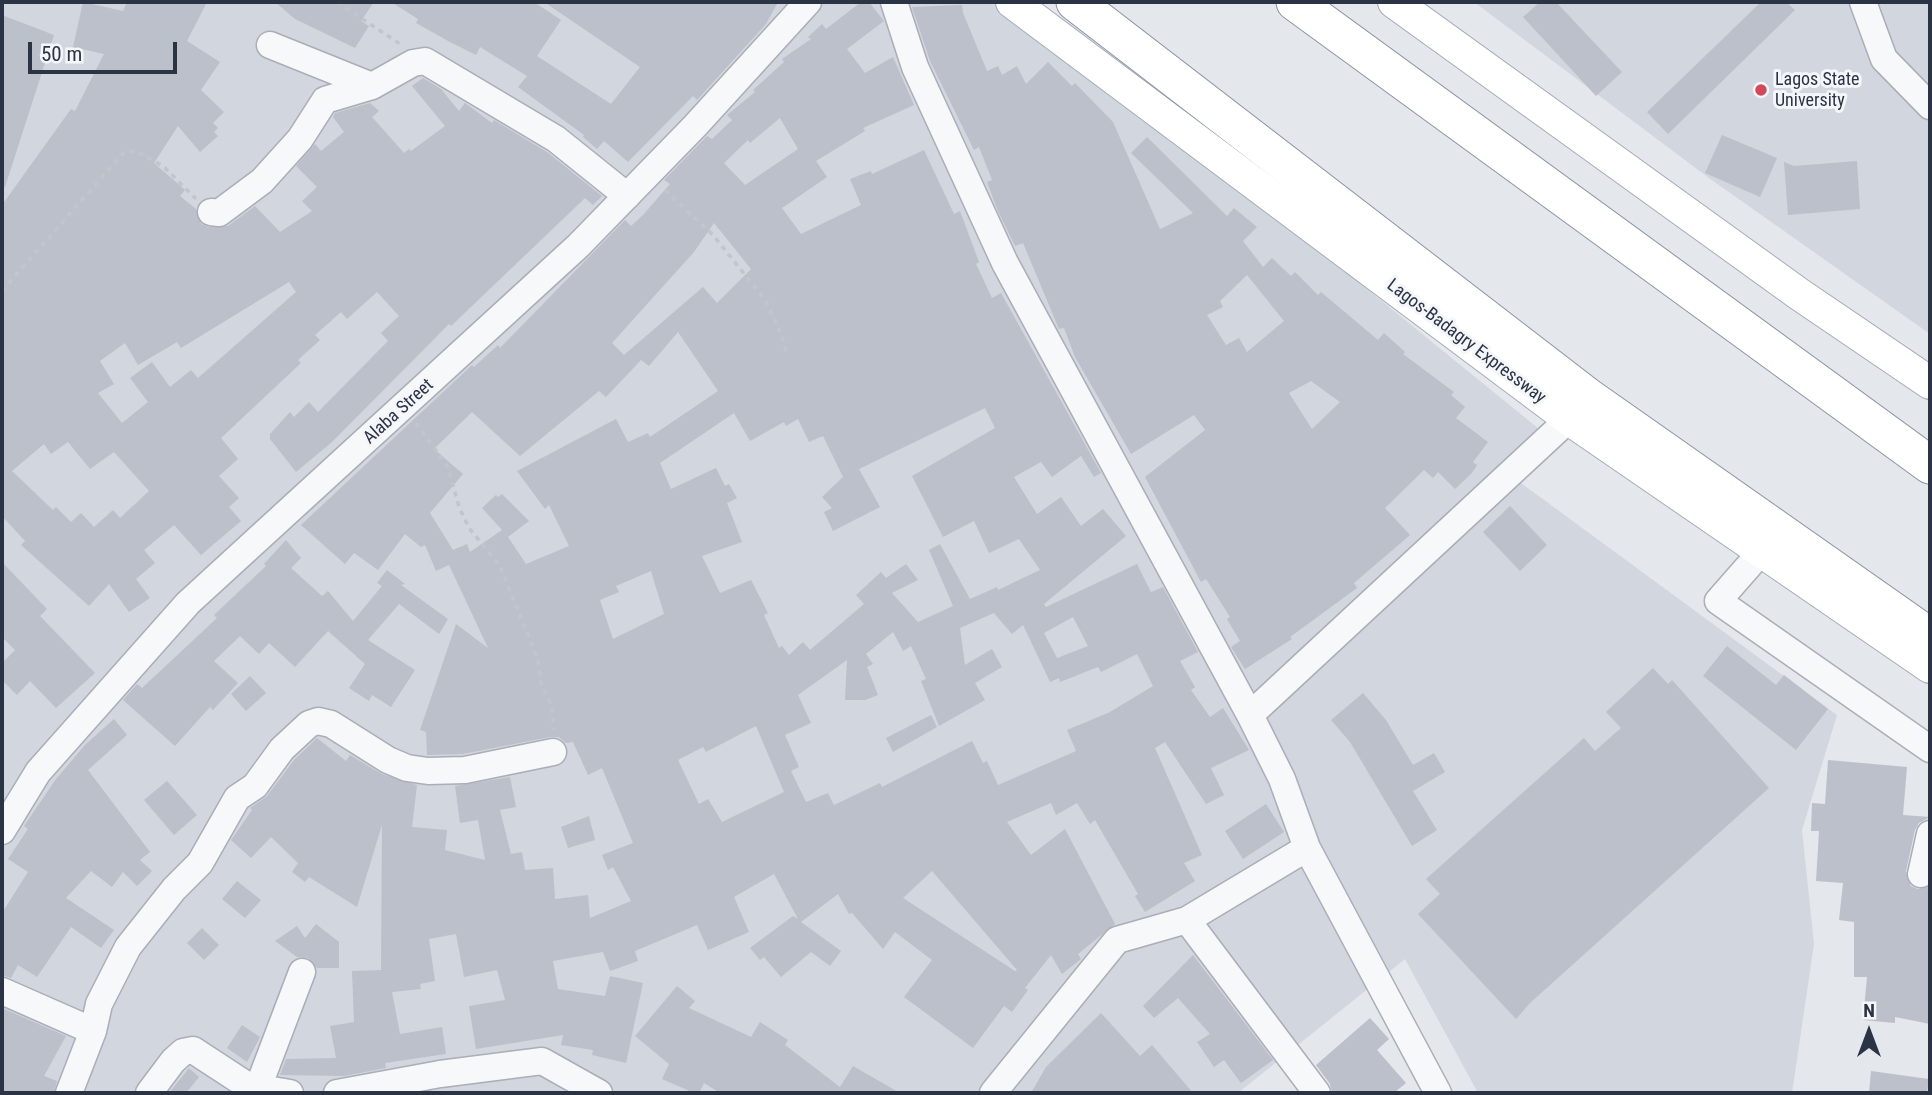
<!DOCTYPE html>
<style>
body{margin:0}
#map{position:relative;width:1932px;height:1095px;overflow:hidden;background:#e4e7ec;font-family:"Roboto Condensed",sans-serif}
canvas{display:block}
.frame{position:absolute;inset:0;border:4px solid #2b3445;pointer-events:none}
.north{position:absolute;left:1834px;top:997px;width:70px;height:70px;-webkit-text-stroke:5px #f4f6f9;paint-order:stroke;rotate:0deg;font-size:19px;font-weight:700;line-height:28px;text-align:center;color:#2b3445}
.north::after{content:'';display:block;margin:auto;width:24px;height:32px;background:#2b3445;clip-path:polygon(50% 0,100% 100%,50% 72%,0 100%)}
.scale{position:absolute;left:28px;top:42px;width:149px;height:32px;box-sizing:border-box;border:4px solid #2b3445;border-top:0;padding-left:9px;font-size:21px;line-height:24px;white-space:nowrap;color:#2b3445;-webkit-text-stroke:5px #f4f6f9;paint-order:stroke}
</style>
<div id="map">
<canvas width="1932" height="1095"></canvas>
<div class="frame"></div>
<div class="north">N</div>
<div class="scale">50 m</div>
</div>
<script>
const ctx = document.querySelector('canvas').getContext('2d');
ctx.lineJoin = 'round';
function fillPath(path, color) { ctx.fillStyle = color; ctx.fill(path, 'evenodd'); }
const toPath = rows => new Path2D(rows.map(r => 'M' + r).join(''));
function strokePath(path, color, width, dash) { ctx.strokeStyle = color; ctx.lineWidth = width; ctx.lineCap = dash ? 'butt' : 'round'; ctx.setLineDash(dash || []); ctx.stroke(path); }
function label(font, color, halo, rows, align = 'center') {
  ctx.font = font + ' "Roboto Condensed",sans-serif'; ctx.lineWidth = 6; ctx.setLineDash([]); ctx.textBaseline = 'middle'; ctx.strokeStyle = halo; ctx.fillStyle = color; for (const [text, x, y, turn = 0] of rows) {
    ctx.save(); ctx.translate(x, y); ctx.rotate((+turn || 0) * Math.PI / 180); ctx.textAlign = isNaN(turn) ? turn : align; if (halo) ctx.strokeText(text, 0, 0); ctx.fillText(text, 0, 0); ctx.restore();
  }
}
fillPath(toPath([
 [2,2,1000,2,1162,122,1550,438,1510,475,1837,715,1802,830,1814,944,1792,1093,1478,1093,1405,959,1238,1093,2,1093],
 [1474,2,1930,2,1930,334,1709,178]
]), '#d2d6de');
fillPath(toPath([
 [83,2,123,11,127,2,207,2,187,41,220,62,201,90,224,112,213,123,218,128,214,132,218,136,200,152,178,126,154,163,185,190,180,196,196,209,201,224,208,227,228,226,255,206,280,232,312,211,302,201,317,187,296,166,315,144,321,151,344,132,333,117,335,113,370,103,379,111,372,117,404,153,409,149,411,151,445,126,412,86,423,78,441,89,459,111,465,103,492,123,494,120,547,152,602,196,593,205,585,198,451,326,449,324,332,442,296,472,270,439,270,434,290,412,294,417,309,402,318,412,388,341,381,333,399,316,377,292,347,319,341,312,315,335,320,340,298,360,301,363,221,438,238,459,219,476,239,498,229,507,241,521,201,555,174,525,144,550,155,563,136,579,150,598,129,612,109,584,89,606,21,545,25,541,2,516,2,205,71,109,75,111,104,54,73,47],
 [289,282,296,292,198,378,191,370,170,387,152,362,130,378,148,402,122,423,98,393,114,384,100,361,125,343,138,365,177,342,181,348],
 [68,442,90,469,114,452,149,491,120,518,113,510,94,527,81,513,71,522,56,507,53,510,12,471,44,444,51,454],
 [275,2,374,2,361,21,369,26,355,48,295,19],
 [391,2,534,2,561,20,537,56,611,104,640,67,544,2,778,2,766,24,697,100,693,96,628,162,604,141,597,149,583,137,584,135,518,87,527,76,480,47,476,55,450,42,416,23,418,19],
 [861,2,869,2,884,21,847,49,865,73,893,57,914,105,863,128,865,131,816,161,827,177,782,208,801,234,861,205,850,179,871,171,872,174,924,150,954,214,960,211,979,262,976,264,992,298,1001,293,1101,473,1094,477,1081,456,1052,477,1041,462,1014,477,1037,514,1061,497,1081,526,1103,509,1126,536,1044,604,1046,607,1137,564,1151,592,1163,587,1198,652,1180,661,1195,687,1191,690,1210,717,1223,708,1249,750,1211,768,1224,795,1206,804,1165,742,1155,748,1202,855,1184,863,1195,881,1145,912,1135,896,1138,894,1095,820,1090,824,1077,803,1056,815,1051,803,1007,822,1031,855,1065,829,1115,924,1078,954,1081,959,1062,974,1051,955,1025,988,1028,990,1012,1012,1004,1006,973,1048,904,997,932,960,895,932,883,949,852,913,849,914,838,894,801,922,841,951,830,966,811,952,781,977,764,957,760,960,750,948,793,916,798,919,774,874,734,897,749,932,708,950,697,925,635,951,638,961,610,971,603,952,553,961,558,989,605,996,610,976,643,983,626,1063,592,1055,593,1050,561,1045,563,1035,476,1049,469,1006,505,1000,497,970,464,977,456,934,429,939,435,981,420,984,421,989,392,992,400,1034,442,1027,446,1054,385,1063,386,1068,344,1076,280,1075,286,1059,336,1058,330,1026,354,1022,352,971,381,970,382,825,357,907,309,877,305,882,292,872,298,863,271,837,251,858,231,840,252,810,250,808,267,796,294,760,317,738,346,761,350,755,382,774,417,785,412,827,447,830,445,850,485,860,478,820,460,823,455,786,510,777,516,807,500,810,511,854,522,852,525,870,553,868,555,899,588,895,590,918,631,901,613,867,608,870,602,855,633,843,602,768,588,775,573,742,566,743,559,737,550,737,463,754,427,755,426,732,420,730,456,624,488,648,449,565,436,571,425,545,421,547,405,534,378,570,354,553,345,564,301,525,472,365,474,367,498,345,500,348,625,220,631,226,643,215,670,184,664,180,707,136,712,139,732,120,727,115,755,92,753,90,784,62,782,59,811,39,808,37,822,24,826,29],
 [780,118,798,149,745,185,724,163,748,140,750,143],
 [714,223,751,269,717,303,703,287,624,355,612,343,694,252],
 [678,332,718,391,650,437,648,433,628,442,616,419,517,471,545,509,549,505,569,546,526,564,506,534,508,537,529,521,502,494,498,497,496,495,482,508,502,530,470,552,467,544,453,550,430,513,463,474,434,449,472,412,520,456,599,391,606,397,641,360,649,366],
 [985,408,995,428,912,476,943,537,974,521,989,553,1019,539,1040,570,998,590,997,587,970,599,940,544,929,550,953,606,918,622,892,593,918,580,906,564,886,578,881,572,856,595,864,604,810,650,803,642,789,655,782,646,779,648,764,615,768,613,751,580,720,593,702,556,742,542,727,503,737,498,729,484,725,486,716,468,671,489,660,463,734,413,750,441,784,422,786,426,798,419,809,442,823,436,843,477,822,497,832,508,824,512,833,531,880,507,859,469],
 [651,571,664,614,613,639,600,600,619,592,616,586],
 [994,613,1012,634,1023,625,1050,682,1059,678,1060,682,1098,667,1101,672,1137,654,1153,686,1110,712,1067,730,1076,751,998,785,987,761,983,763,972,741,882,787,880,783,834,805,828,793,806,802,791,771,799,767,785,735,811,723,798,695,847,660,845,700,865,700,878,695,867,667,873,664,866,654,893,632,903,651,911,646,926,679,921,681,939,726,985,700,975,683,1002,667,992,649,965,665,960,628],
 [1073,617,1088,646,1057,658,1044,633],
 [756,726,784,792,722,822,708,799,699,804,678,760,703,747,706,752],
 [932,871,1017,970,1015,971,903,898],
 [1540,2,1556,2,1622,72,1596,96,1523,17],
 [1761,2,1786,2,1795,10,1668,134,1647,112],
 [962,5,963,13,987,71,998,66,1002,75,1017,66,1026,84,1048,62,1072,86,1075,83,1113,122,1160,229,1193,213,1131,153,1147,137,1227,216,1234,208,1257,227,1243,241,1263,267,1272,258,1291,276,1295,272,1318,295,1321,292,1378,340,1384,333,1405,352,1403,354,1454,392,1451,395,1465,407,1456,418,1488,442,1473,462,1477,465,1472,473,1455,489,1438,472,1433,478,1424,470,1385,508,1410,535,1354,583,1357,588,1290,637,1292,639,1245,669,1231,647,1240,641,1227,619,1230,617,1206,579,1201,582,1145,477,1205,430,1194,415,1131,454,1075,357,1064,328,1059,329,1023,243,1015,246,998,211,987,182,992,180,979,147,974,150,930,61,912,7],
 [1247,275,1284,321,1247,352,1239,338,1226,345,1207,315,1223,307,1220,301],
 [1311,381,1340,402,1312,429,1289,393],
 [2,15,54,35,5,187,2,186],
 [1722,135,1777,158,1760,197,1705,173],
 [1857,161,1860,209,1788,215,1784,162,1794,166],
 [1510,506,1547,545,1520,571,1483,532],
 [286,540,301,558,291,568,322,596,328,591,353,621,382,586,377,583,387,570,405,584,401,585,448,619,439,634,399,604,368,640,415,670,391,707,372,695,369,701,349,688,365,664,328,631,295,667,269,643,259,654,240,636,214,661,238,683,213,710,210,707,175,746,123,700,137,684,142,688,217,618,214,615,266,566,264,564],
 [2,562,47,609,40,616,95,673,56,708,30,681,17,695,2,680,2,663,15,650,2,637],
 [1727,646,1776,685,1784,675,1828,709,1796,750,1703,676],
 [1653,668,1668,684,1672,680,1769,788,1530,1003,1516,1019,1418,914,1440,894,1426,879,1584,738,1595,751,1621,728,1606,712],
 [250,676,266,693,246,711,231,694],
 [1363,693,1386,720,1413,765,1434,753,1445,772,1413,791,1437,830,1412,846,1350,742,1331,720],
 [931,715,937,727,893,752,886,738],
 [114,719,127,735,88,770,150,852,140,860,152,871,137,886,123,872,112,887,91,871,66,898,114,930,101,948,71,927,37,977,18,965,11,978,2,975,2,913,28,872,8,859,28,829,24,826,56,779,85,745],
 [1828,760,1907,767,1903,815,1930,817,1919,823,1915,830,1906,871,1911,886,1918,889,1930,886,1930,1024,1895,1017,1895,1023,1863,1020,1867,977,1854,977,1854,922,1839,920,1843,883,1816,881,1819,831,1811,831,1812,803,1825,804],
 [167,781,197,815,174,835,144,800],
 [1266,804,1284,832,1243,859,1225,831],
 [589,816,595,840,568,848,561,827],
 [237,881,261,900,245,918,222,899],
 [316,924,339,942,339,968,317,968,308,958,297,957,275,941,297,926,305,938],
 [202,928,219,945,204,960,187,943],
 [1193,955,1273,1060,1241,1083,1224,1060,1214,1067,1197,1042,1210,1034,1178,998,1154,1018,1143,1006],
 [677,986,695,1001,689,1008,751,1037,760,1022,788,1040,785,1045,840,1087,853,1066,900,1093,720,1093,704,1083,699,1093,694,1093,662,1079,669,1064,635,1036],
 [2,1008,66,1036,44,1076,57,1081,54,1093,2,1093],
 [1101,1013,1140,1056,1152,1045,1193,1093,1031,1093,1046,1067],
 [1370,1018,1389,1039,1377,1050,1406,1083,1394,1093,1332,1093,1330,1084,1316,1065],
 [242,1025,260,1037,247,1062,227,1048],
 [189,1068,199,1077,186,1093,169,1093],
 [1871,1071,1929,1079,1927,1093,1869,1093]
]), '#bbc0ca');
const minor = toPath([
 [894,2,915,67,1005,263,1250,715,1282,779,1307,848,1438,1093],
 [1863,2,1884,59,1930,106],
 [270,45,372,86],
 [211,212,219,213,262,181,300,139,325,100,372,86,413,63,425,61,556,139,627,196],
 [1761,552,1718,601,1930,749],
 [1250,715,1569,419],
 [2,831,38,772,188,603,578,246,695,126,808,2],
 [1921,874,1930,834],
 [1187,920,1317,1093],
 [2,991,93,1031],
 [69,1093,93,1031,99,1004,128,947,174,889,200,863,237,798,255,786,282,749,309,724,318,721,331,724,388,760,407,768,428,771,465,770,553,752],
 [149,1093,173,1061,183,1052,193,1050,248,1086,290,1093],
 [256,1093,302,972],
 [337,1093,440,1074,542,1061,599,1093],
 [993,1093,1117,940,1187,920,1307,848]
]);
const major = toPath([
 [1012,2,1569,419,1930,667],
 [1394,2,1799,294,1930,383]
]);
const highway = toPath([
 [1075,2,1588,397,1930,637],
 [1295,2,1930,465]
]);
strokePath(minor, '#a9aeb7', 29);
strokePath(major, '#a3abb8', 34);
strokePath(highway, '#8b94a3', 39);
strokePath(toPath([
 [337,2,400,44],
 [665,190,713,235,766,301,781,334,787,355],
 [2,291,124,152,136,151,163,166,196,199],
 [416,423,448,467,459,507,469,528,500,566,538,660,541,683,552,707,554,730]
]), '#c2c5cb', 3.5, [5, 5]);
strokePath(minor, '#f7f8fa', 26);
strokePath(major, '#fff', 32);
strokePath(highway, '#fff', 37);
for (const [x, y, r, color] of [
 [1761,90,7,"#d1495b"]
]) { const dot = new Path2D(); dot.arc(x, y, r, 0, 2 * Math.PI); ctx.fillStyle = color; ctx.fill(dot); strokePath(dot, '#f4f6f9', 2.5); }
label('18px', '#2b3445', '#f4f6f9', [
 ["Lagos State",1775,80],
 ["University",1775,101]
], 'left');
label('18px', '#2b3445', '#f4f6f9', [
 ["Lagos-Badagry Expressway",1466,342,37],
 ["Alaba Street",399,412,-42]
]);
</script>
